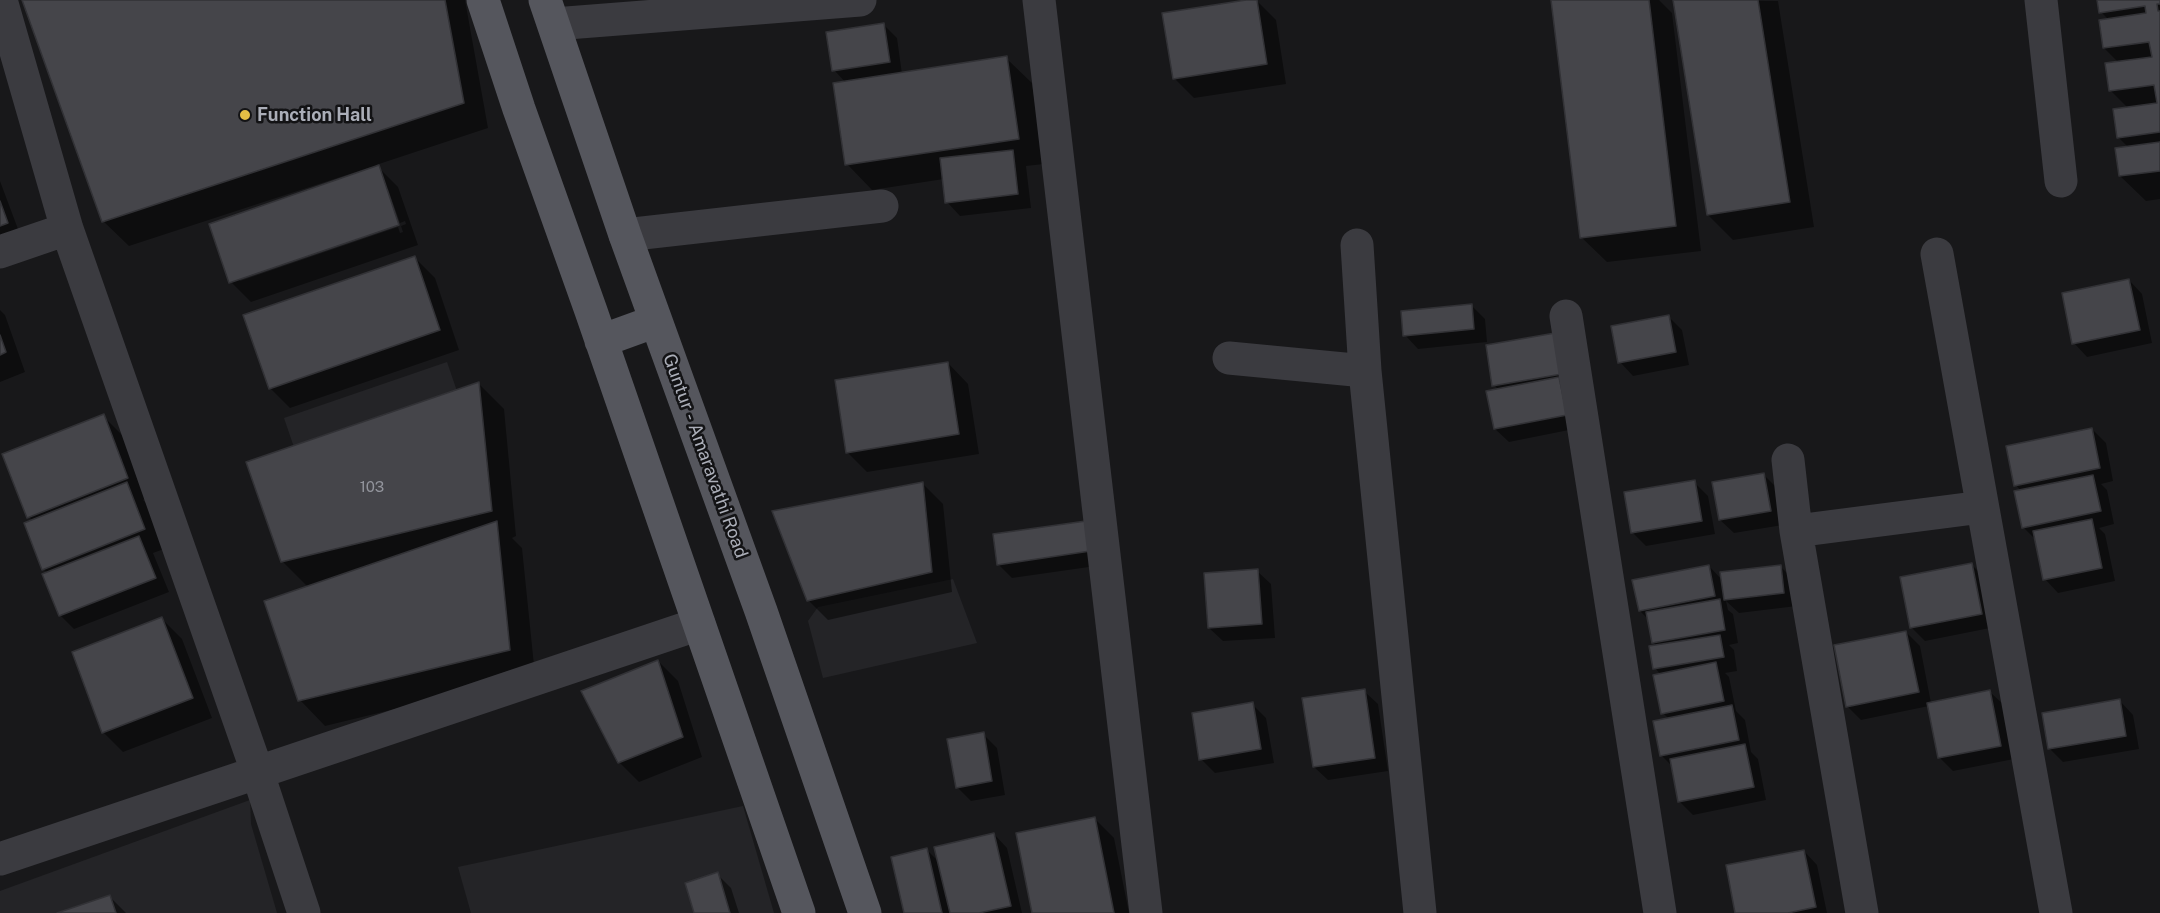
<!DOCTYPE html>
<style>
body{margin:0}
canvas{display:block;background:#18181a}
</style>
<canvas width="2160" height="913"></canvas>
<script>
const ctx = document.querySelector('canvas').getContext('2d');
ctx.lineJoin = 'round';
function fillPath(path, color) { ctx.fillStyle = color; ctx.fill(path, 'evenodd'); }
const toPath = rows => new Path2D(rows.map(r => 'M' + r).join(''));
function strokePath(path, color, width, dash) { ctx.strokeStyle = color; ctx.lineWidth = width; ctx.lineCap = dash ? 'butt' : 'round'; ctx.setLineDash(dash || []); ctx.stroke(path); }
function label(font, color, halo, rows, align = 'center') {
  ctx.font = font + ' "Public Sans",sans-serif'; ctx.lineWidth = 5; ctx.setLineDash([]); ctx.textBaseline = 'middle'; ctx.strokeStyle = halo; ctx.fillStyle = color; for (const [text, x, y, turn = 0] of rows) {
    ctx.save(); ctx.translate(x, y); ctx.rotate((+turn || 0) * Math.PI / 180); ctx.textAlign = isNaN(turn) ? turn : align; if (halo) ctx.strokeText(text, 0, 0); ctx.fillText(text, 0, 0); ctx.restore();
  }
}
fillPath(toPath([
 [447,362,473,438,310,494,284,418],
 [953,579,977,643,823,678,808,621,818,607],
 [250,800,251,824,277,913,0,913,0,891],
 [743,806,774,913,471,913,458,867]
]), '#242427');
fillPath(toPath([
 [24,0,465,0,488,128,376,165,398,187,418,245,251,302,231,282,211,225,372,169,371,167,129,246,103,221],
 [385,189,388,189,400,223,405,221,406,224,401,226,403,232,400,233,398,227,240,281,240,278],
 [1256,0,1276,20,1286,84,1194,98,1174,78],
 [1553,0,1659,0,1672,13,1701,251,1607,262,1581,237],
 [1674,0,1778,1,1814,227,1733,240,1708,215],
 [2099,0,2160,0,2160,199,2146,201,2120,176,2129,148,2118,137,2128,108,2110,90,2119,63,2104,48,2109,20,2101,12],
 [883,24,897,38,902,74,1006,58,1032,83,1044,164,1026,166,1031,208,960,216,947,202,944,179,872,190,847,164,846,83,834,70],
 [0,181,21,237,0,244],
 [415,258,435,278,459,350,290,408,270,388],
 [2129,280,2142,294,2152,343,2087,357,2074,343],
 [1472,306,1485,319,1487,342,1418,349,1405,335],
 [0,310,5,315,25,372,0,382],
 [1668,316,1682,330,1689,365,1633,376,1620,362],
 [1555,335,1579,428,1509,442,1495,429,1499,390,1494,385],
 [948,363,968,384,979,454,867,472,847,452],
 [479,384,504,409,516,536,512,538,522,548,535,675,325,726,300,700,308,587,282,561],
 [103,416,123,436,147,498,143,500,147,504,164,549,153,553,169,592,74,629,60,615,48,573,43,569,33,521,29,517],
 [2092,429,2106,443,2113,481,2101,484,2107,490,2114,524,2099,528,2105,534,2115,581,2058,593,2045,579,2037,541,2023,527,2021,491,2016,485],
 [1763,474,1777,488,1783,525,1734,533,1720,520],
 [1694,482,1708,496,1715,534,1646,546,1633,533],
 [923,484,943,504,952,592,828,620,808,600],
 [1093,522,1110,564,1012,578,998,564],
 [1971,564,1985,578,1995,627,1925,641,1911,627],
 [1709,566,1723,581,1780,566,1794,580,1797,606,1739,613,1726,601,1728,610,1733,614,1738,643,1729,645,1734,650,1737,671,1725,673,1729,677,1736,711,1745,720,1751,752,1758,759,1766,800,1693,815,1680,802,1673,767,1661,755,1669,719,1663,713,1661,675,1655,668,1657,647,1654,643,1649,620,1640,611],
 [1257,571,1271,584,1275,638,1223,641,1209,628],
 [162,619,182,639,212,718,123,752,103,732],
 [1906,632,1920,646,1931,703,1990,692,2004,705,2014,759,1953,771,1940,758,1929,706,1861,720,1847,706],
 [658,661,678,681,702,757,639,782,619,762],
 [1364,691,1378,704,1388,771,1328,780,1314,767],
 [2120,701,2133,715,2139,749,2063,762,2050,749,2044,714],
 [1252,704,1266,718,1274,763,1215,773,1201,759],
 [983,734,997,748,1005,795,971,801,957,787],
 [1094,818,1114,838,1129,913,1034,913],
 [994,834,1007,848,1022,913,905,913,927,850,940,863],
 [1804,851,1817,865,1827,913,1737,913],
 [717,874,731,888,739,913,696,913],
 [110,897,126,913,62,913]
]), '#0007');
const building = toPath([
 [22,0,445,0,464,103,102,222,22,0],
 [1246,0,1257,0,1267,64,1173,79,1162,13,1246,0],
 [1551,0,1649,0,1676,226,1580,238,1551,0],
 [1673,0,1758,0,1790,202,1707,215,1673,0],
 [2097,0,2160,0,2160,4,2157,4,2158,11,2160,11,2160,132,2117,138,2113,109,2157,103,2154,85,2109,91,2105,63,2152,57,2149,42,2103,48,2099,20,2146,13,2145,6,2099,13,2097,0],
 [884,23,890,62,832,71,826,32,884,23],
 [1007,56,1019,139,845,165,833,83,1007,56],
 [2160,142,2160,171,2119,176,2115,148,2160,142],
 [1013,150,1018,194,945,203,940,158,1013,150],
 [379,165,399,225,229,283,209,224,379,165],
 [0,201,8,223,0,226,0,201],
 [415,256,440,330,269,389,243,315,415,256],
 [2129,279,2140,330,2072,344,2062,293,2129,279],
 [1472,304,1474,329,1403,336,1401,311,1472,304],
 [1669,315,1676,352,1618,363,1611,326,1669,315],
 [1555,333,1562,374,1492,386,1486,345,1555,333],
 [0,335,6,352,0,355,0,335],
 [948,362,959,434,846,453,835,380,948,362],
 [1559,377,1567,415,1494,429,1486,391,1559,377],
 [479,382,492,511,281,562,246,462,479,382],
 [104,414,128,478,27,518,2,454,104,414],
 [2092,428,2100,468,2014,486,2006,446,2092,428],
 [1764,473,1771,511,1719,520,1712,482,1764,473],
 [2093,475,2101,511,2022,528,2014,491,2093,475],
 [1695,480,1702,521,1631,533,1624,492,1695,480],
 [127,482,145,529,42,570,24,523,127,482],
 [923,482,932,572,807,601,772,511,923,482],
 [2092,519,2102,568,2043,580,2033,531,2092,519],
 [1093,520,1097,550,997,565,993,534,1093,520],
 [497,521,510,650,298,701,264,601,497,521],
 [139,536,156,578,59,616,42,574,139,536],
 [1972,563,1982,614,1910,628,1900,577,1972,563],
 [1709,565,1715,596,1639,611,1632,580,1709,565],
 [1781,565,1784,593,1724,600,1720,572,1781,565],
 [1258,569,1262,624,1208,628,1204,573,1258,569],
 [1720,599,1725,630,1652,643,1646,612,1720,599],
 [162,617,193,698,102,733,72,652,162,617],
 [1906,631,1919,692,1846,707,1834,645,1906,631],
 [1720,635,1724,657,1653,669,1649,646,1720,635],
 [658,660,683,737,618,763,581,691,658,660],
 [1716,662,1724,701,1661,714,1653,675,1716,662],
 [1365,689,1375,758,1313,767,1302,698,1365,689],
 [1990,690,2001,746,1938,758,1927,703,1990,690],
 [2120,699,2126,736,2048,749,2042,713,2120,699],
 [1253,702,1261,749,1199,760,1192,713,1253,702],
 [1732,705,1739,740,1660,756,1653,721,1732,705],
 [984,732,992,781,956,788,947,739,984,732],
 [1745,744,1754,787,1678,802,1670,759,1745,744],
 [1095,817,1114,913,1032,913,1016,833,1095,817],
 [994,833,1011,906,979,913,950,913,934,847,994,833],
 [927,848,942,913,904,913,891,857,927,848],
 [1804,850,1816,907,1788,913,1735,913,1726,865,1804,850],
 [718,872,730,913,694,913,685,883,718,872],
 [110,895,116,913,57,913,110,895]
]);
fillPath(building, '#45454a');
strokePath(building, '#323236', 1.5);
strokePath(toPath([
 [1,0,67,229,257,771,304,913],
 [1039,0,1146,913],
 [2041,0,2061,181],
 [554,24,860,0],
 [625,235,882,206],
 [1357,245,1365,371,1420,913],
 [0,252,67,229],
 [1937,254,2056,913],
 [1566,316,1660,913],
 [1229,358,1365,371],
 [1788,460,1796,531],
 [0,859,699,624],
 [1862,913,1796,531,1982,507]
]), '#3b3b40', 33);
strokePath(toPath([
 [483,0,519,109,591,311,799,913],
 [545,0,625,235,761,611,865,913],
 [601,341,656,321]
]), '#55565d', 33);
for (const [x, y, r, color] of [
 [245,115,6,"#e4be45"]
]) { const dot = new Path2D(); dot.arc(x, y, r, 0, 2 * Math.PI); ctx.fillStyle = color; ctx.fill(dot); strokePath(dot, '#131315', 2); }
label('15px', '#92949c', null, [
 ["103",372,487]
]);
label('bold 18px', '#abaeb8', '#131315', [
 ["Function Hall",257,115]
], 'left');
label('18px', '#abaeb8', '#131315', [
 ["Guntur - Amaravathi Road",705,456,70]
]);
</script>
